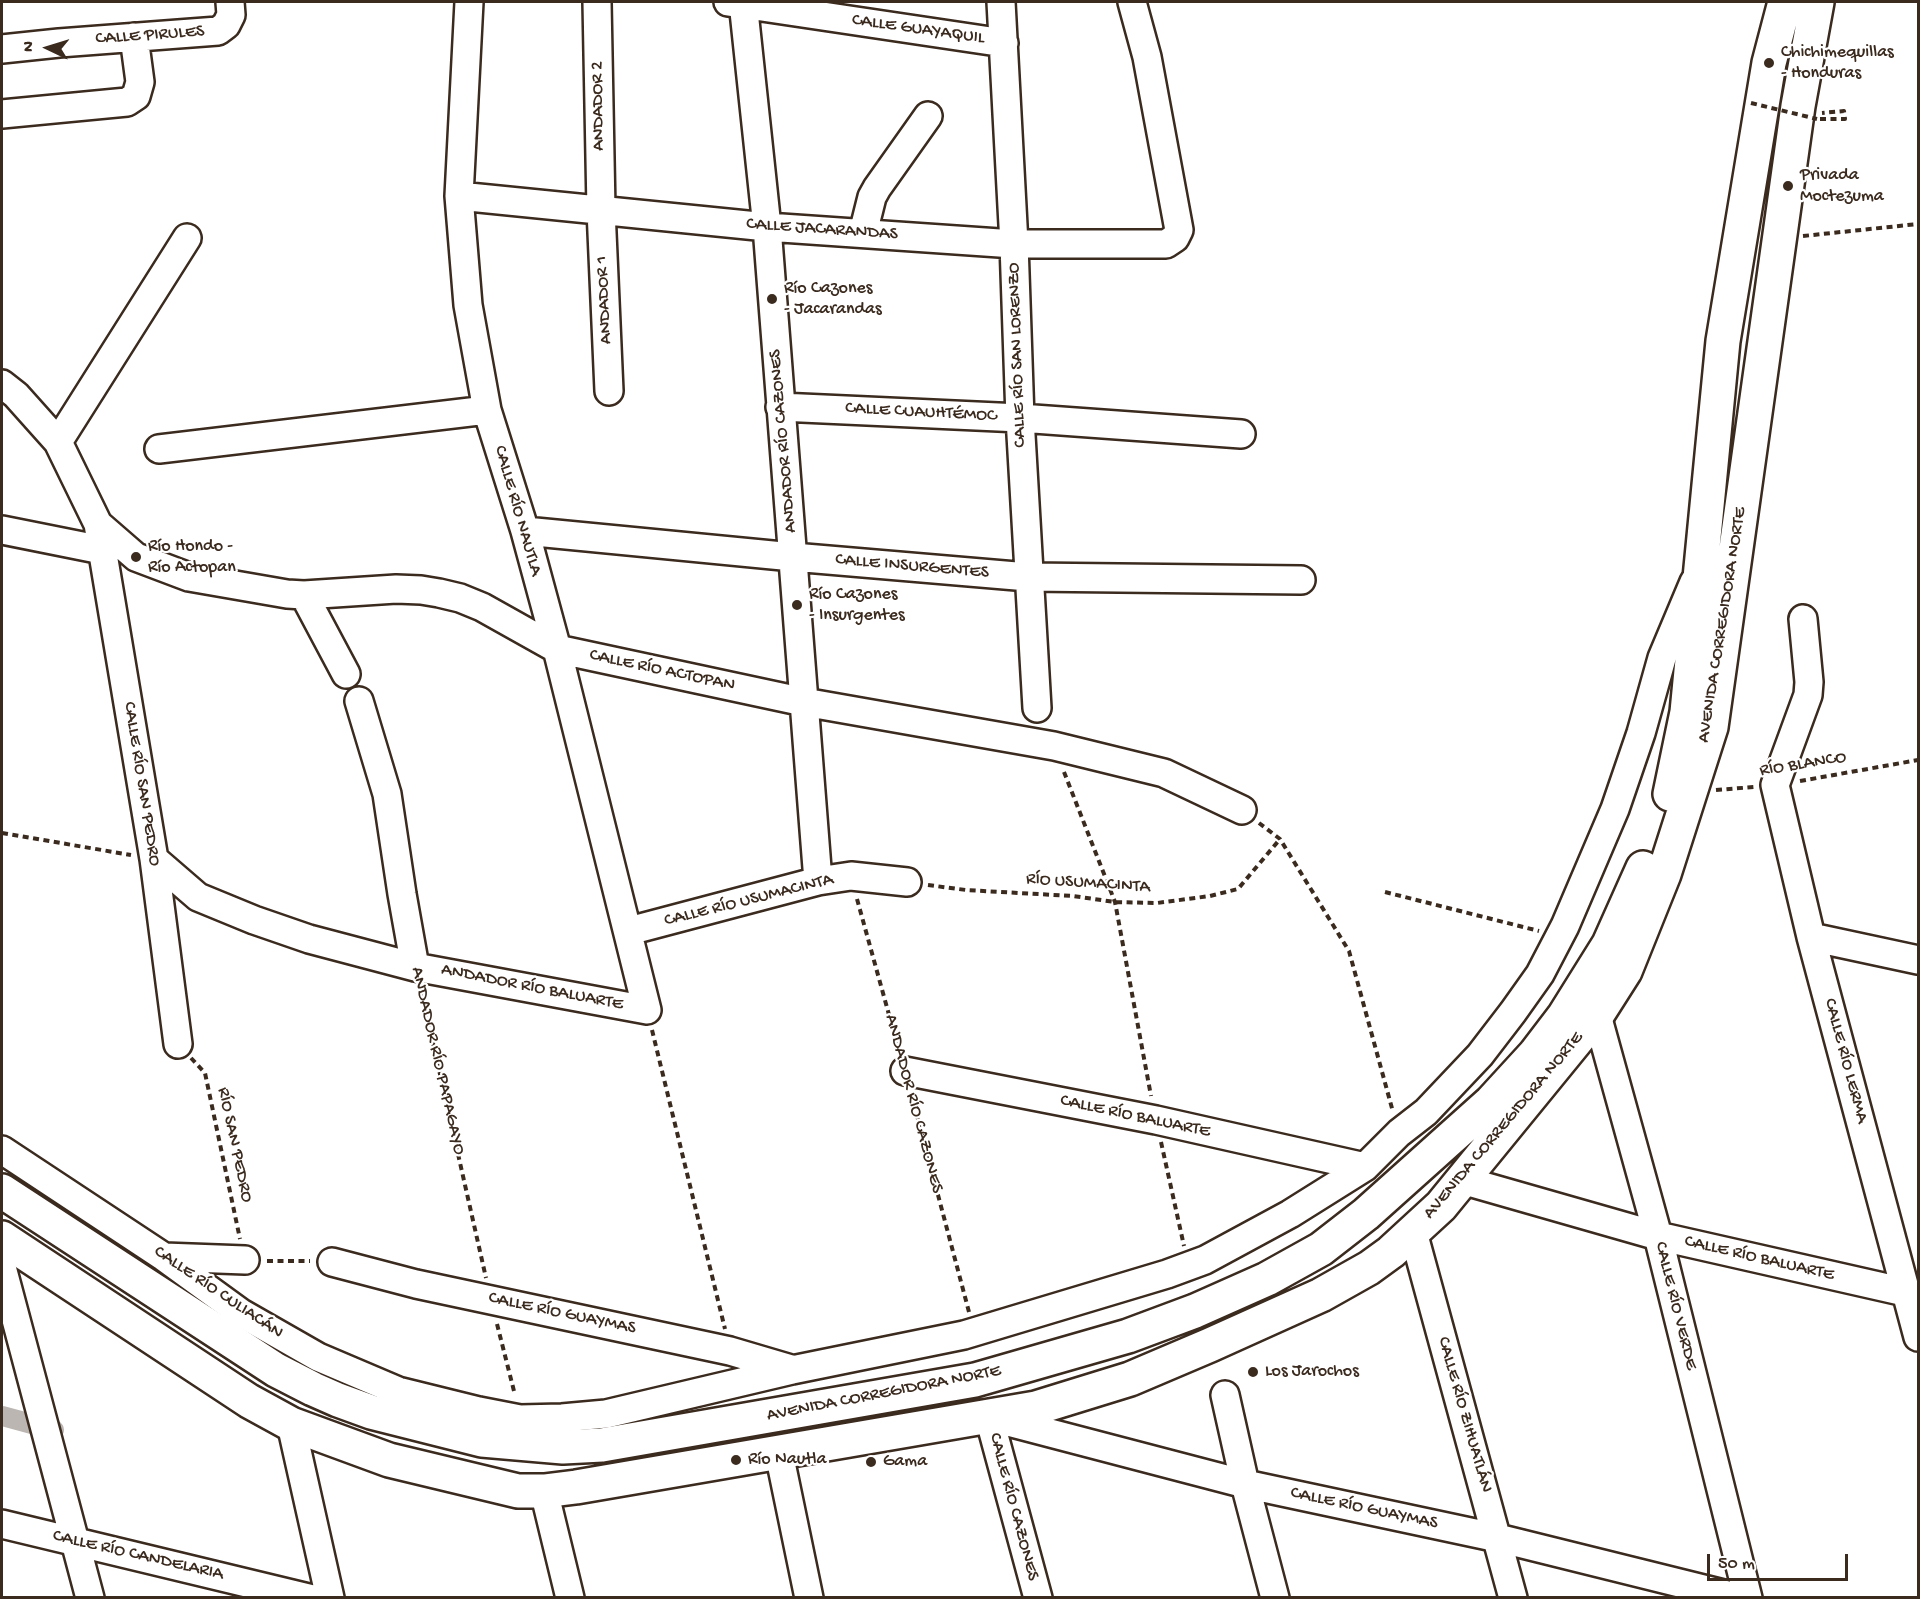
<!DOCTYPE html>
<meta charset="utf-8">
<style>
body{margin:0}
#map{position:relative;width:1920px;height:1599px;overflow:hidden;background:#fff;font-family:"Gochi Hand",sans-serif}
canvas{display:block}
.frame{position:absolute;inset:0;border:3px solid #3b2a1e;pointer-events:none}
.north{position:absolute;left:18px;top:18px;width:60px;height:60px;-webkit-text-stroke:4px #fff;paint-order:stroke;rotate:274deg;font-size:16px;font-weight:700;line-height:24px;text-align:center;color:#3b2a1e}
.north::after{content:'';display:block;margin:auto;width:21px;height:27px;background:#3b2a1e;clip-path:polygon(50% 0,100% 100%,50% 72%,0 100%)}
.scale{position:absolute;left:1707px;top:1554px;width:141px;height:27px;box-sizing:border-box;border:3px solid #3b2a1e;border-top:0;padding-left:8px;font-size:18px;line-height:21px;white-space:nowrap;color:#3b2a1e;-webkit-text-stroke:4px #fff;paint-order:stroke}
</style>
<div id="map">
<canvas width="1920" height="1599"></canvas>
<div class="frame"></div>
<div class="north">N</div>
<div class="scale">50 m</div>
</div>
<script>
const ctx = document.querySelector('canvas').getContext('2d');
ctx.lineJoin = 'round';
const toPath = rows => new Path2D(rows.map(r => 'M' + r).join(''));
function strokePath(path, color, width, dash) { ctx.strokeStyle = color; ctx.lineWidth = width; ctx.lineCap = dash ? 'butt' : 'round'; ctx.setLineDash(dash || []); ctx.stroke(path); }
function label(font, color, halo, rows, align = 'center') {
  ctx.font = font + ' "Gochi Hand",sans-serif'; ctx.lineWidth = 4.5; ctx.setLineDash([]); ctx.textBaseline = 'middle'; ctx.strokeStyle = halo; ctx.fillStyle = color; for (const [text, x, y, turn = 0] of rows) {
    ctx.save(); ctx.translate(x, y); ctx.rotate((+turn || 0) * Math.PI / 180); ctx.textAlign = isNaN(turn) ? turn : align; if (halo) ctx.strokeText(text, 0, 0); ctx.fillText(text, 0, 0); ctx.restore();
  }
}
strokePath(toPath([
 [2,1416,54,1430]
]), '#bcb6b3', 20);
const minor = toPath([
 [597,2,601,210,609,391],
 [728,2,1004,43],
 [743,2,767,227,818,881],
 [1001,2,1014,244,1020,418,1037,708],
 [2,49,59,43,218,31,226,25,231,15,230,2],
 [2,114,127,102,136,96,140,82,134,37],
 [459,196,767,227,1014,244,1166,244,1175,238,1179,230,1147,57,1132,2],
 [863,233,872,197,877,188,928,116],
 [2,384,16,395,58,442,98,524,154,859,178,1044],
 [780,407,1020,418,1241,434],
 [58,442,187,238],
 [159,449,487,410],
 [98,524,136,557,189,577,287,594,304,595,396,589,421,590,439,593,460,598,482,607,557,649,804,702,1054,746,1164,773,1242,810],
 [2,530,102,550],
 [525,531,793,557,1028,577,1301,580],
 [304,595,346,674],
 [1803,619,1809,682,1808,695,1775,785,1811,937,1918,1337],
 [359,701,387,794,402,894,415,967],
 [154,859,198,897,254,920,309,939,415,967,647,1010,557,649,525,531,487,410,468,305,459,196,469,2],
 [629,931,818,881,851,876,907,882],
 [1811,937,1918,960],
 [1597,1015,1658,1236,1748,1598],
 [905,1071,1156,1120,1365,1167],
 [2,1150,164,1257,241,1313,318,1357,398,1391,479,1411,520,1419,562,1418,606,1414,792,1370,964,1335,1167,1274,1205,1260,1290,1214,1365,1167,1399,1133,1426,1112,1480,1055,1513,1012,1540,974,1565,926,1615,809,1641,733,1662,658,1694,582],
 [1462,1180,1658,1236,1918,1295],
 [1413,1232,1513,1598],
 [164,1257,245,1260],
 [332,1262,416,1284,730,1351,791,1369],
 [2,1267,90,1598],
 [1225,1395,1245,1484,1275,1598],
 [291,1424,330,1598],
 [779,1453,809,1598],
 [544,1491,570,1598],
 [2,1524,309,1598],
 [1038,1598,989,1417,1245,1484,1498,1538,1740,1598]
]);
const major = toPath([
 [1670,794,1687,712,1723,341,1769,63,1785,2],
 [2,1191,276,1370,313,1389,338,1400,371,1412,482,1440,563,1447,602,1445,975,1380,1128,1336,1195,1311,1267,1279,1321,1249,1366,1214,1491,1102,1535,1054,1564,1016,1609,944,1643,868],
 [2,1238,249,1401,291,1424,389,1460,518,1491,544,1491,576,1487,1036,1408,1130,1379,1210,1345,1321,1295,1369,1268,1391,1252,1441,1206,1597,1015,1625,971,1664,874,1711,727,1798,106,1817,2]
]);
strokePath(minor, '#3b2a1e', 32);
strokePath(major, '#3b2a1e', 38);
strokePath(toPath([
 [1820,119,1845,119,1844,111,1822,113],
 [1803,236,1918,224],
 [1064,772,1115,902,1151,1096],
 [1800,781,1918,760],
 [1716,790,1754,787],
 [1259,823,1280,839,1349,951,1393,1112],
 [2,833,131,855],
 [928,885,966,890,1073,896,1115,902,1157,903,1210,896,1238,889,1280,839],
 [1385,892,1539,931],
 [857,899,899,1051],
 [421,990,486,1278],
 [652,1030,725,1329],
 [191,1058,205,1073,240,1239],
 [911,1093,969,1312],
 [1161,1142,1184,1246],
 [267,1261,310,1261],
 [497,1324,515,1395]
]), '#3b2a1e', 4, [6, 4.5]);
strokePath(minor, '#fff', 27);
strokePath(major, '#fff', 33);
strokePath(toPath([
 [1751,103,1817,119]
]), '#3b2a1e', 4, [6, 4.5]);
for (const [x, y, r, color] of [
 [1769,63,6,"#3b2a1e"],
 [1788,186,6,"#3b2a1e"],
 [772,299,6,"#3b2a1e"],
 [136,557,6,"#3b2a1e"],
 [797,605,6,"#3b2a1e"],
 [1253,1372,6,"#3b2a1e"],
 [736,1460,6,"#3b2a1e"],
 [871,1462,6,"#3b2a1e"]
]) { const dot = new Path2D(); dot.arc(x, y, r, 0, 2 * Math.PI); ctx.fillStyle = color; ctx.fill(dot); strokePath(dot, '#fff', 2); }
label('18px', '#3b2a1e', '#fff', [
 ["CALLE GUAYAQUIL",918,30,8],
 ["CALLE PIRULES",150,36,-4],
 ["ANDADOR 2",599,106,-91],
 ["CALLE JACARANDAS",822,230,4],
 ["ANDADOR 1",605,300,-93],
 ["CALLE RÍO SAN LORENZO",1018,355,-92],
 ["CALLE CUAUHTÉMOC",921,413,3],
 ["ANDADOR RÍO CAZONES",784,441,-95],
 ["CALLE RÍO NAUTLA",517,511,74],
 ["CALLE INSURGENTES",912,567,5],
 ["AVENIDA CORREGIDORA NORTE",1723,625,-81],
 ["CALLE RÍO ACTOPAN",662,671,12],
 ["RÍO BLANCO",1803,765,-9],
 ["CALLE RÍO SAN PEDRO",141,784,81],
 ["RÍO USUMACINTA",1088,884,4],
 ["CALLE RÍO USUMACINTA",749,901,-14],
 ["ANDADOR RÍO BALUARTE",532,988,11],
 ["ANDADOR RÍO PAPAGAYO",437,1061,77],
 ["CALLE RÍO LERMA",1845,1061,75],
 ["ANDADOR RÍO CAZONES",913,1104,75],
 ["CALLE RÍO BALUARTE",1135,1117,12],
 ["AVENIDA CORREGIDORA NORTE",1504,1126,-50],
 ["RÍO SAN PEDRO",234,1145,78],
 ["CALLE RÍO BALUARTE",1759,1259,13],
 ["CALLE RÍO CULIACÁN",218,1293,34],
 ["CALLE RÍO VERDE",1675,1306,76],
 ["CALLE RÍO GUAYMAS",562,1314,12],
 ["AVENIDA CORREGIDORA NORTE",884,1394,-11],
 ["CALLE RÍO ZIHUATLÁN",1464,1415,74],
 ["CALLE RÍO CAZONES",1013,1507,75],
 ["CALLE RÍO GUAYMAS",1364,1509,12],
 ["CALLE RÍO CANDELARIA",138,1556,13]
]);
label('18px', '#3b2a1e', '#fff', [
 ["Chichimequillas",1781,53],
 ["- Honduras",1781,74],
 ["Privada",1800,176],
 ["Moctezuma",1800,197],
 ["Río Cazones",784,289],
 ["- Jacarandas",784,310],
 ["Río Hondo -",148,547],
 ["Río Actopan",148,568],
 ["Río Cazones",809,595],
 ["- Insurgentes",809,616],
 ["Los Jarochos",1265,1372],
 ["Río Nautla",748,1460],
 ["Gama",883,1462]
], 'left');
</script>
